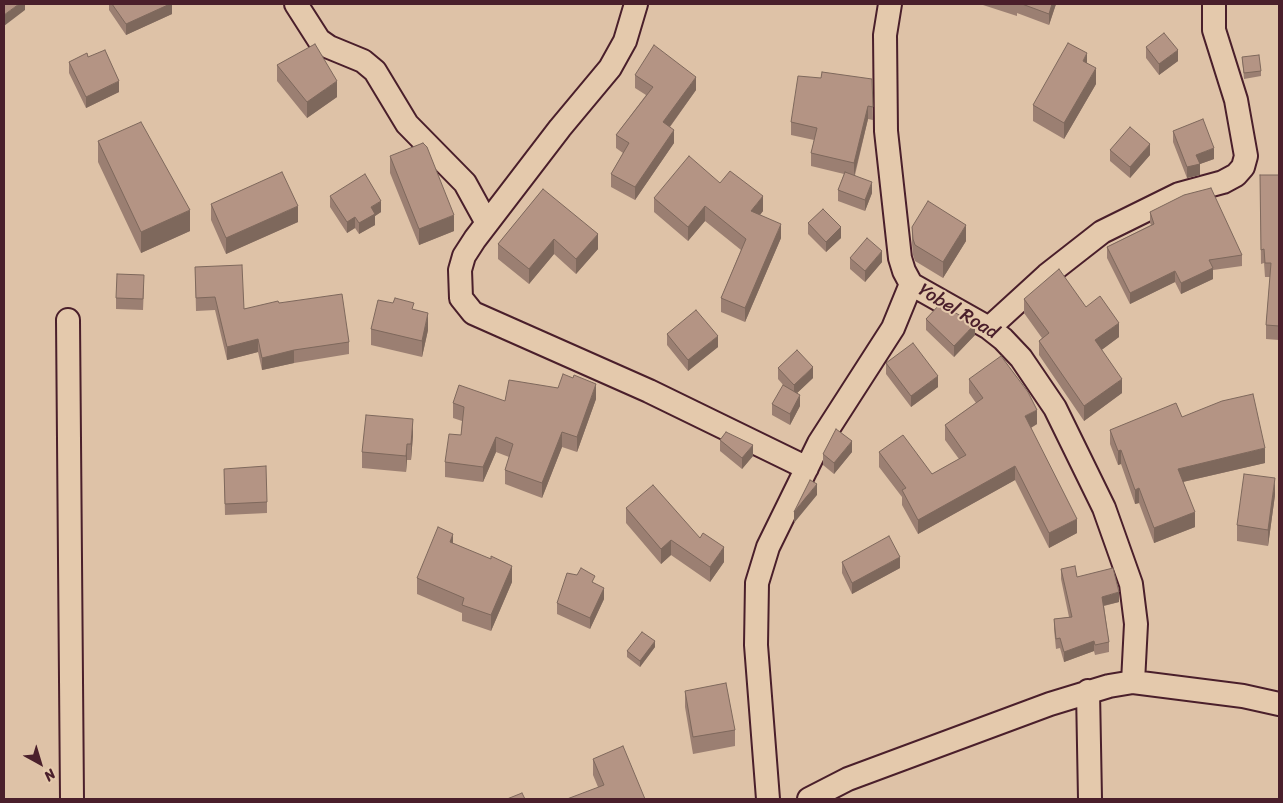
<!DOCTYPE html>
<style>
body{margin:0}
#map{position:relative;width:1283px;height:803px;overflow:hidden;background:#dec2a7;font-family:Sriracha,sans-serif}
canvas{display:block}
.frame{position:absolute;inset:0;border:5px solid #4a1f2b;pointer-events:none}
.north{position:absolute;left:15px;top:738px;width:50px;height:50px;-webkit-text-stroke:4px #e4c9ac;paint-order:stroke;rotate:141deg;font-size:14px;font-weight:700;line-height:20px;text-align:center;color:#4a1f2b}
.north::after{content:'';display:block;margin:auto;width:18px;height:22px;background:#4a1f2b;clip-path:polygon(50% 0,100% 100%,50% 72%,0 100%)}
</style>
<div id="map">
<canvas width="1283" height="803"></canvas>
<div class="frame"></div>
<div class="north">N</div>
</div>
<script>
const ctx = document.querySelector('canvas').getContext('2d');
ctx.lineJoin = 'round';
const toPath = rows => new Path2D(rows.map(r => 'M' + r).join(''));
function strokePath(path, color, width, dash) { ctx.strokeStyle = color; ctx.lineWidth = width; ctx.lineCap = dash ? 'butt' : 'round'; ctx.setLineDash(dash || []); ctx.stroke(path); }
function fillPath(path, color) { ctx.fillStyle = color; ctx.fill(path, 'evenodd'); }
function label(font, color, halo, rows, align = 'center') {
  ctx.font = font + ' Sriracha,sans-serif'; ctx.lineWidth = 4; ctx.setLineDash([]); ctx.textBaseline = 'middle'; ctx.strokeStyle = halo; ctx.fillStyle = color; for (const [text, x, y, turn = 0] of rows) {
    ctx.save(); ctx.translate(x, y); ctx.rotate((+turn || 0) * Math.PI / 180); ctx.textAlign = isNaN(turn) ? turn : align; if (halo) ctx.strokeText(text, 0, 0); ctx.fillText(text, 0, 0); ctx.restore();
  }
}
const street = toPath([
 [296,4,319,40,329,47,363,61,375,71,407,124,465,183,487,223],
 [636,4,625,41,610,68,560,128,475,239,464,256,460,270,461,298,473,313,649,391,807,468],
 [890,4,885,35,886,131,900,258,904,271,911,284,989,328,1003,339,1021,358,1055,408,1104,508,1131,584,1136,624,1133,682],
 [68,320,72,799],
 [989,328,1047,275,1102,232,1179,194,1223,182,1236,175,1243,167,1246,156,1236,100,1214,30,1214,4],
 [1088,691,1090,799],
 [768,799,756,645,757,583,768,547,819,443,893,328,911,284],
 [809,799,848,779,1050,704,1109,686,1133,682,1243,696,1279,704]
]);
strokePath(street, '#4a1f2b', 26);
strokePath(street, '#e4c9ac', 22);
fillPath(toPath([
 [109,4,172,4,172,14,126,35,109,10],
 [983,4,1056,4,1049,25,1017,13,1017,16,983,5],
 [1146,47,1178,61,1159,75,1146,58],
 [88,57,119,92,86,108,69,73,69,62],
 [1242,57,1261,71,1261,76,1244,79],
 [277,65,337,97,307,118,277,81],
 [635,75,696,90,670,127,674,143,635,200,611,187,611,174,623,153,616,148,616,135,646,95,635,88],
 [821,78,872,79,873,120,868,119,855,175,872,193,865,211,838,201,838,190,844,174,811,166,811,153,814,140,791,135,791,122],
 [1096,84,1064,139,1033,121,1033,105],
 [1173,131,1214,159,1200,164,1200,175,1187,178,1173,142],
 [98,141,190,231,141,253,98,162],
 [1110,150,1150,155,1130,178,1110,161],
 [390,156,454,231,419,245,390,173],
 [1260,175,1279,175,1279,340,1266,339,1266,325,1270,277,1265,277,1264,263,1261,264],
 [720,183,763,211,760,215,781,238,745,322,721,312,721,298,741,250,705,221,688,241,654,212,654,198],
 [543,189,598,249,576,274,554,254,529,284,498,259,498,244],
 [330,196,381,212,375,216,375,225,359,234,355,228,347,233,330,207],
 [211,204,298,222,226,254,211,220],
 [1150,212,1242,255,1242,266,1213,270,1213,279,1181,294,1175,282,1130,304,1107,258,1107,247,1151,225,1150,223],
 [808,223,841,238,826,252,808,234],
 [912,227,966,241,943,278,915,261,913,255,912,243],
 [850,258,882,262,865,282,850,269],
 [195,267,244,309,279,303,349,342,349,354,294,363,262,370,258,352,227,360,215,310,196,311],
 [144,286,143,310,116,309,116,298],
 [1024,299,1086,307,1119,337,1101,350,1122,393,1084,421,1039,355,1039,341,1042,338,1024,313],
 [414,310,428,330,422,357,371,345,371,329],
 [926,319,975,335,954,357,926,330],
 [667,334,718,347,688,371,667,345],
 [886,363,938,387,911,407,886,374],
 [778,368,813,378,797,393,800,406,790,425,772,415,772,404,785,387,778,379],
 [969,379,1037,424,1031,428,1077,533,1049,548,1015,480,918,534,902,505,902,497,879,467,879,452,932,474,959,459,945,440,945,425,976,403,969,393],
 [596,399,577,452,562,447,542,498,505,484,505,470,509,457,496,452,483,482,445,477,445,462,461,435,462,421,453,418,453,403],
 [1182,417,1265,463,1183,482,1195,527,1154,543,1139,503,1135,504,1121,464,1118,465,1110,444,1110,430],
 [413,435,411,460,407,460,406,472,362,468,362,452],
 [720,440,753,456,742,469,720,451],
 [852,452,834,474,823,465,823,454],
 [224,469,267,502,267,513,225,515],
 [1275,495,1268,546,1237,541,1237,525],
 [626,508,700,538,724,562,710,582,671,555,661,564,626,523],
 [453,543,512,582,491,631,462,621,462,613,417,594,417,578],
 [842,562,900,568,852,594,842,573],
 [1061,569,1077,577,1119,602,1104,606,1109,642,1109,652,1095,655,1094,651,1064,662,1060,648,1056,649,1054,629,1054,619,1069,617,1061,579],
 [595,583,604,599,590,629,557,614,557,603],
 [655,647,640,667,627,657,627,651],
 [685,691,735,730,735,746,693,754,685,707],
 [593,759,645,799,598,787,593,775]
]), '#9b7f72');
fillPath(toPath([
 [19,4,25,4,25,10,4,26,4,15],
 [170,4,172,4,172,14,126,35,126,24],
 [1052,4,1056,4,1049,25,1049,14],
 [1178,50,1178,61,1159,75,1159,64],
 [1087,53,1087,70,1083,61],
 [1096,68,1096,84,1064,139,1064,123],
 [696,77,696,90,663,136,663,122],
 [119,81,119,92,86,108,86,97],
 [337,81,337,97,307,118,307,102],
 [868,106,868,119,854,176,854,163],
 [674,130,674,143,635,200,635,187],
 [1150,144,1150,155,1130,178,1130,167],
 [1214,148,1214,159,1200,164,1200,175,1187,178,1187,167,1196,155],
 [872,182,872,193,865,211,865,200],
 [763,196,763,211,751,226,751,211],
 [381,201,381,212,375,216,375,225,359,234,359,223,371,207],
 [298,206,298,222,226,254,226,238],
 [705,206,705,221,688,241,688,227],
 [190,210,190,231,141,253,141,232],
 [454,215,454,231,419,245,419,229],
 [355,217,355,228,347,233,347,222],
 [781,224,781,238,745,322,745,308],
 [966,225,966,241,943,278,943,262],
 [841,227,841,238,826,252,826,242],
 [598,234,598,249,576,274,576,259],
 [554,239,554,254,529,284,529,269],
 [882,251,882,262,865,282,865,271],
 [1213,268,1213,279,1181,294,1181,283],
 [1175,271,1175,282,1130,304,1130,293],
 [428,313,428,330,422,357,422,341],
 [1119,323,1119,337,1095,355,1095,340],
 [975,324,975,335,954,357,954,346],
 [718,336,718,347,688,371,688,360],
 [258,339,258,352,227,360,227,347],
 [294,350,294,363,262,370,262,358],
 [813,367,813,378,794,396,794,385],
 [938,376,938,387,911,407,911,396],
 [1122,379,1122,393,1084,421,1084,406],
 [596,384,596,399,577,452,577,437],
 [800,395,800,406,790,425,790,414],
 [1037,410,1037,424,1025,431,1025,416],
 [413,419,413,435,411,460,411,444],
 [562,432,562,447,542,498,542,483],
 [496,437,496,452,483,482,483,467],
 [852,441,852,452,834,474,834,463],
 [407,444,407,460,406,472,406,456],
 [753,445,753,456,742,469,742,458],
 [1265,448,1265,463,1178,483,1178,469],
 [1121,450,1121,464,1118,465,1118,451],
 [1015,466,1015,480,918,534,918,520],
 [1275,478,1275,495,1268,546,1268,530],
 [817,484,817,495,794,523,794,512],
 [1139,488,1139,503,1135,504,1135,490],
 [1195,512,1195,527,1154,543,1154,528],
 [1077,519,1077,533,1049,548,1049,533],
 [453,534,453,550,450,542],
 [671,540,671,555,661,564,661,549],
 [724,547,724,562,710,582,710,567],
 [900,557,900,568,852,594,852,583],
 [512,566,512,582,491,631,491,615],
 [604,588,604,599,590,629,590,618],
 [1119,592,1119,602,1102,606,1102,597],
 [655,641,655,647,640,667,640,661],
 [1094,641,1094,651,1064,662,1064,652]
]), '#7e685c');
const building = toPath([
 [4,4,19,4,4,15,4,4],
 [112,4,170,4,126,24,112,4],
 [1022,4,1052,4,1049,14,1022,4],
 [1164,33,1178,50,1159,64,1146,47,1164,33],
 [1068,43,1087,53,1083,61,1096,68,1064,123,1033,105,1068,43],
 [315,44,337,81,307,102,277,65,315,44],
 [654,45,696,77,663,122,674,130,635,187,611,174,629,143,616,135,653,87,635,75,654,45],
 [105,50,119,81,86,97,69,62,87,53,88,57,105,50],
 [1259,55,1261,71,1244,73,1242,57,1259,55],
 [822,72,872,79,873,107,868,106,854,163,811,153,817,128,791,122,798,76,821,78,822,72],
 [1203,119,1214,148,1196,155,1200,164,1187,167,1173,131,1203,119],
 [141,122,190,210,141,232,98,141,141,122],
 [1130,127,1150,144,1130,167,1110,150,1130,127],
 [423,143,427,147,454,215,419,229,390,156,423,143],
 [689,156,720,183,730,171,763,196,751,211,781,224,745,308,721,298,746,239,705,206,688,227,654,198,689,156],
 [282,172,298,206,226,238,211,204,282,172],
 [845,172,872,182,865,200,838,190,845,172],
 [365,174,381,201,371,207,375,214,359,223,355,217,347,222,330,196,365,174],
 [1260,175,1279,175,1279,326,1266,325,1271,263,1265,263,1264,249,1261,250,1260,175],
 [1211,188,1242,255,1209,260,1213,268,1181,283,1175,271,1130,293,1107,247,1154,224,1150,212,1184,195,1211,188],
 [543,189,598,234,576,259,554,239,529,269,498,244,543,189],
 [928,201,966,225,943,262,915,245,913,239,912,227,928,201],
 [823,209,841,227,826,242,808,223,823,209],
 [867,238,882,251,865,271,850,258,867,238],
 [242,265,244,309,278,301,279,303,342,294,349,342,294,350,262,358,258,339,227,347,215,297,196,298,195,267,242,265],
 [1059,269,1086,307,1100,296,1119,323,1095,340,1122,379,1084,406,1039,341,1049,333,1024,299,1059,269],
 [117,274,144,275,143,299,116,298,117,274],
 [395,298,414,303,412,309,428,313,422,341,371,329,378,300,393,303,395,298],
 [940,304,975,324,954,346,926,319,940,304],
 [696,310,718,336,688,360,667,334,696,310],
 [913,343,938,376,911,396,886,363,913,343],
 [797,350,813,367,794,385,778,368,797,350],
 [1001,356,1028,392,1037,410,1025,416,1077,519,1049,533,1015,466,918,520,902,490,906,488,879,452,903,435,932,474,966,455,945,425,983,398,969,379,1001,356],
 [563,374,573,378,574,375,596,384,577,437,562,432,542,483,505,470,513,444,496,437,483,467,445,462,449,434,461,435,464,407,453,403,459,385,505,401,509,380,558,388,563,374],
 [783,385,800,395,790,414,772,404,783,385],
 [1253,394,1265,448,1178,469,1195,512,1154,528,1139,488,1135,490,1121,450,1118,451,1110,430,1176,403,1182,417,1222,401,1253,394],
 [366,415,413,419,411,444,407,444,406,456,362,452,366,415],
 [836,429,852,441,834,463,823,454,836,429],
 [726,432,753,445,742,458,720,440,726,432],
 [266,466,267,502,225,504,224,469,266,466],
 [1244,474,1275,478,1268,530,1237,525,1244,474],
 [810,480,817,484,794,512,810,480],
 [653,485,700,538,703,533,724,547,710,567,671,540,661,549,626,508,653,485],
 [438,527,453,534,450,542,491,559,491,556,512,566,491,615,462,605,464,598,417,578,438,527],
 [889,536,900,557,852,583,842,562,889,536],
 [1075,566,1077,577,1113,568,1119,592,1102,597,1109,642,1095,645,1094,641,1064,652,1060,638,1056,639,1054,619,1072,617,1061,569,1075,566],
 [581,568,595,576,592,582,604,588,590,618,557,603,567,573,577,575,581,568],
 [642,632,655,641,640,661,627,651,642,632],
 [726,683,735,730,693,737,685,691,726,683],
 [623,746,645,799,567,799,604,785,593,759,623,746],
 [522,793,525,799,507,799,522,793]
]);
fillPath(building, '#b49484');
strokePath(building, '#7e685c', 1);
label('19px', '#4a1f2b', '#e4c9ac', [
 ["Yobel Road",958,312,31]
]);
</script>
